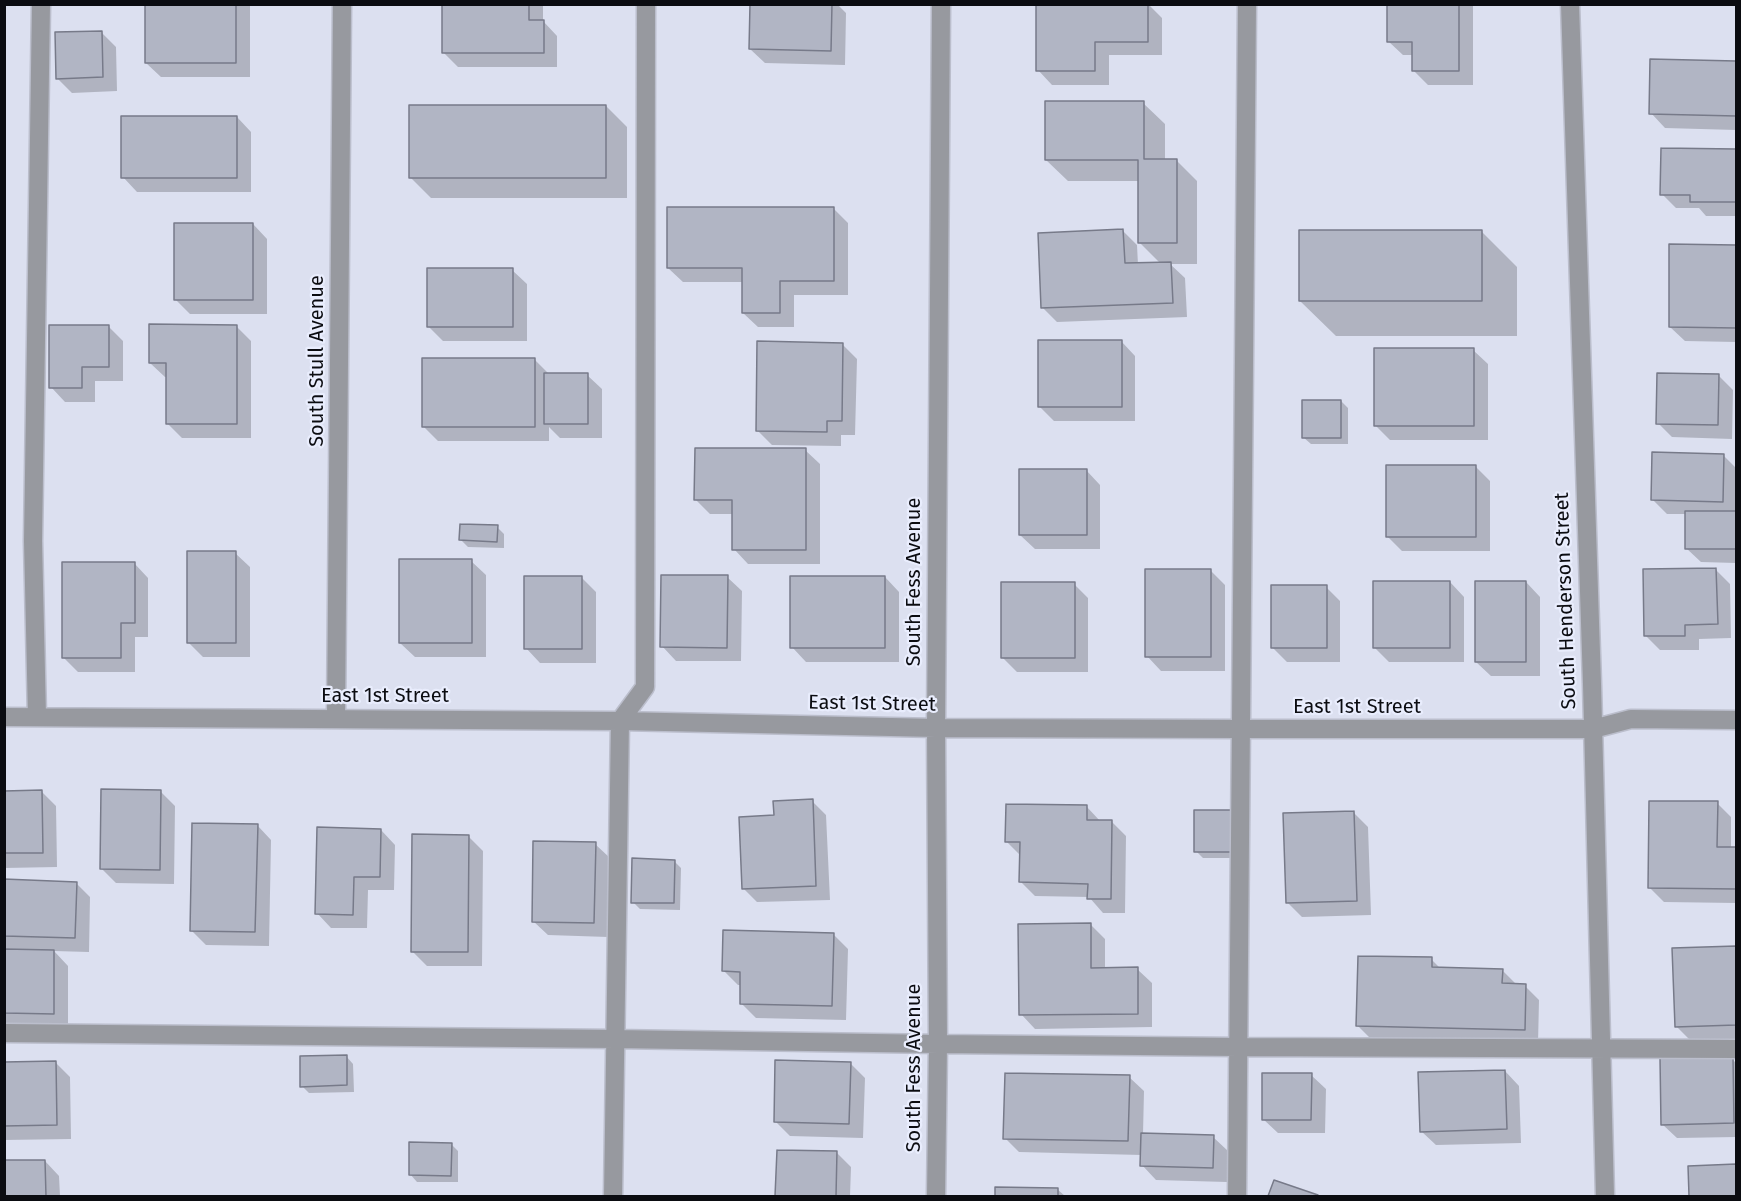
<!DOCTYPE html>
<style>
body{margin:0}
#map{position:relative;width:1741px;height:1201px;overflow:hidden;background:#dce0f0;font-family:"Fira Sans",sans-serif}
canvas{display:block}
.frame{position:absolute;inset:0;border:6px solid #0b0c11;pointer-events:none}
</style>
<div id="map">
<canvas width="1741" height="1201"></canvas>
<div class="frame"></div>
</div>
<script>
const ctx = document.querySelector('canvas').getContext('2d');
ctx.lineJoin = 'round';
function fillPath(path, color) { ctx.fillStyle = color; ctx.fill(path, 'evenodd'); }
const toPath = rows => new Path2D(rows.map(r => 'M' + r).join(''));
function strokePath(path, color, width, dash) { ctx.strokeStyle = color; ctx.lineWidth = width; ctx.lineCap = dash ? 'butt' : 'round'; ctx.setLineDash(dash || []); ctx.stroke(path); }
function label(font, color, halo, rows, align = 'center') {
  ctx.font = font + ' "Fira Sans",sans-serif'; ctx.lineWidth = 4.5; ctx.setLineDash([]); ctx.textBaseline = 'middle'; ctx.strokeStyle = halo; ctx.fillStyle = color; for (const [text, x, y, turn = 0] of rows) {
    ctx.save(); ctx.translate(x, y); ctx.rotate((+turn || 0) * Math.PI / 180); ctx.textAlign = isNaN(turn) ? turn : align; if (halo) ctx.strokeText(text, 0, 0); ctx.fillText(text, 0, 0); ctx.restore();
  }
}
fillPath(toPath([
 [146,4,250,4,250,77,161,77,146,63],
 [444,4,543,4,543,21,557,36,557,67,458,67,444,53],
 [751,4,837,4,846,13,845,65,765,63,750,49],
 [1148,4,1162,18,1162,55,1109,55,1109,85,1052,85,1038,70],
 [1388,4,1473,4,1473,85,1428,85,1413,70,1413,55,1403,55,1388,41],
 [101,32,116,47,117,91,72,93,57,78],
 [1652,61,1736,63,1736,130,1665,128,1651,113],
 [1143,103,1165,124,1165,160,1176,160,1197,181,1197,264,1170,264,1185,278,1187,317,1057,322,1043,308,1123,231,1137,245,1138,265,1161,264,1139,242,1139,181,1068,181,1046,160],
 [606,106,627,127,627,198,431,198,410,177],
 [237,117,251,132,251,192,137,192,123,177],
 [1663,149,1736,150,1736,216,1706,216,1699,208,1676,208,1662,194],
 [833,208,848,223,848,295,794,295,794,327,758,327,743,313,743,282,683,282,668,268],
 [253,224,267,239,267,314,190,314,175,299],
 [1482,232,1517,267,1517,336,1336,336,1300,301],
 [1736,247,1736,342,1685,341,1670,327],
 [512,270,527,284,527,341,443,341,428,326],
 [236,326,251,341,251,438,182,438,168,424,168,377,165,377,150,363],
 [109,327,123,341,123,381,95,381,95,402,65,402,51,387],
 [1121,341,1135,356,1135,421,1054,421,1039,406],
 [842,344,857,359,855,435,841,435,841,446,772,445,758,431],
 [1473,350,1488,364,1488,440,1390,440,1375,425],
 [534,359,549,374,587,375,602,389,602,438,560,438,549,427,549,441,438,441,423,426],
 [1718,375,1733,390,1732,439,1672,437,1658,423],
 [1341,401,1348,408,1348,444,1311,444,1303,437],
 [805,450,820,464,820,564,748,564,734,549,734,514,710,514,696,500],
 [1723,455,1736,468,1736,563,1701,562,1686,548,1686,514,1667,514,1653,500],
 [1476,467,1490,481,1490,551,1402,551,1387,536],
 [1086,470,1100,485,1100,549,1035,549,1020,535],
 [497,527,504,534,504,548,468,547,461,540],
 [235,553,250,567,250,657,203,657,189,643],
 [471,561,486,575,486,657,415,657,400,643],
 [134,563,148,578,148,637,135,637,135,672,78,672,64,658],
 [1210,570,1225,585,1225,671,1161,671,1147,656],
 [1716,570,1730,584,1731,638,1699,639,1699,650,1660,650,1646,636],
 [581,577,596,592,596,663,540,663,526,648],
 [727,577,742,591,741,661,676,661,662,646],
 [885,577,899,592,899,662,806,662,792,647],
 [1450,582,1464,597,1464,662,1389,662,1374,647],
 [1526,582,1540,597,1540,676,1491,676,1476,662],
 [1074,584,1088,598,1088,672,1017,672,1003,658],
 [1326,587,1340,601,1340,662,1287,662,1272,647],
 [4,792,42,792,56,806,57,867,4,868],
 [161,792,175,806,174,884,116,883,101,868],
 [812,801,826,815,830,900,757,902,743,888,775,817],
 [1717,803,1731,817,1731,849,1736,849,1736,903,1664,902,1649,887],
 [1086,806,1101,822,1112,822,1126,836,1125,913,1103,913,1089,897,1035,896,1021,882,1021,856,1007,842],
 [1195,811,1242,858,1203,858,1196,851],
 [1354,813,1368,827,1371,915,1302,917,1288,903],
 [257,825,271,840,269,946,206,945,191,930],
 [381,830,395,845,394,890,368,890,367,928,331,928,317,913],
 [469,837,483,851,482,966,427,966,412,951],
 [595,844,610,858,608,937,548,935,533,921],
 [674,861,681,868,680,910,640,909,633,902],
 [4,881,76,883,90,897,89,952,54,951,68,966,68,1027,4,1027],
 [1090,924,1105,939,1105,969,1137,969,1152,983,1152,1027,1035,1029,1021,1014],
 [833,934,848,949,846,1020,756,1018,741,1003,742,985,738,985,724,971],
 [1736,948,1736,1039,1691,1041,1676,1026,1674,950],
 [1431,959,1441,969,1502,970,1517,985,1525,986,1539,1000,1538,1044,1372,1040,1358,1026],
 [346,1056,353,1064,354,1092,309,1093,302,1086],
 [1732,1059,1736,1063,1736,1137,1677,1138,1662,1124],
 [55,1062,70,1077,71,1139,4,1140,4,1063],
 [850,1063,865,1078,863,1138,790,1136,775,1121],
 [1505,1071,1519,1086,1521,1143,1436,1145,1421,1131],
 [1311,1075,1326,1089,1325,1133,1278,1133,1263,1119],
 [1129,1077,1144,1091,1143,1134,1213,1137,1228,1151,1227,1182,1156,1180,1142,1165,1142,1155,1019,1152,1005,1138],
 [451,1144,458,1151,458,1182,417,1182,410,1174],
 [778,1151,837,1153,851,1167,850,1196,777,1196],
 [45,1161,59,1176,60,1196,4,1196,4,1162],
 [1736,1165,1736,1196,1691,1196,1690,1167],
 [1274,1182,1318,1196,1270,1196],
 [997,1189,1057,1189,1065,1196,997,1196]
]), '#0003');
const building = toPath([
 [145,4,236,4,236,63,145,63,145,4],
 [442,4,529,4,529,20,544,20,544,53,442,53,442,4],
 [750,4,832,4,831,51,749,49,750,4],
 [1036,4,1148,4,1148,42,1095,42,1095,71,1036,71,1036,4],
 [1387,4,1459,4,1459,71,1412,71,1412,42,1387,42,1387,4],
 [102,31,103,77,56,79,55,32,102,31],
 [1650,59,1736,61,1736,116,1649,114,1650,59],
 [1045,101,1144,101,1144,159,1177,159,1177,243,1138,243,1138,160,1045,160,1045,101],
 [409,105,606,105,606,178,409,178,409,105],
 [121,116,237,116,237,178,121,178,121,116],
 [1661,148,1736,149,1736,202,1690,202,1690,195,1660,195,1661,148],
 [667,207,834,207,834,281,780,281,780,313,742,313,742,268,667,268,667,207],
 [174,223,253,223,253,300,174,300,174,223],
 [1123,229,1125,263,1171,262,1173,303,1041,308,1038,233,1123,229],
 [1299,230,1482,230,1482,301,1299,301,1299,230],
 [1669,244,1736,245,1736,328,1669,327,1669,244],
 [427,268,513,268,513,327,427,327,427,268],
 [149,324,237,325,237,424,166,424,166,363,149,363,149,324],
 [49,325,109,325,109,367,82,367,82,388,49,388,49,325],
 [1038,340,1122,340,1122,407,1038,407,1038,340],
 [757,341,843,343,842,421,827,421,827,432,756,431,757,341],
 [1374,348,1474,348,1474,426,1374,426,1374,348],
 [422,358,535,358,535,427,422,427,422,358],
 [544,373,588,373,588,424,544,424,544,373],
 [1657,373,1719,374,1718,425,1656,424,1657,373],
 [1302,400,1341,400,1341,438,1302,438,1302,400],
 [695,448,806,448,806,550,732,550,732,500,694,500,695,448],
 [1652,452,1724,454,1723,502,1651,500,1652,452],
 [1386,465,1476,465,1476,537,1386,537,1386,465],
 [1019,469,1087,469,1087,535,1019,535,1019,469],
 [1685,511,1736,511,1736,549,1685,549,1685,511],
 [460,524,498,525,497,542,459,540,460,524],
 [187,551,236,551,236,643,187,643,187,551],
 [399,559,472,559,472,643,399,643,399,559],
 [62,562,135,562,135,623,121,623,121,658,62,658,62,562],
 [1716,568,1718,624,1685,625,1685,636,1644,636,1643,569,1716,568],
 [1145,569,1211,569,1211,657,1145,657,1145,569],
 [661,575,728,575,727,648,660,647,661,575],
 [524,576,582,576,582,649,524,649,524,576],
 [790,576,885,576,885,648,790,648,790,576],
 [1373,581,1450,581,1450,648,1373,648,1373,581],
 [1475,581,1526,581,1526,662,1475,662,1475,581],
 [1001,582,1075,582,1075,658,1001,658,1001,582],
 [1271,585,1327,585,1327,648,1271,648,1271,585],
 [101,789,161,790,160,870,100,869,101,789],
 [42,790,43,853,4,853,4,791,42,790],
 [813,799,816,886,742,889,739,817,774,815,773,801,813,799],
 [1649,801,1718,801,1717,847,1736,847,1736,889,1648,888,1649,801],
 [1006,804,1087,805,1087,820,1112,820,1111,899,1087,899,1088,884,1019,882,1020,842,1005,842,1006,804],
 [1194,810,1236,810,1236,852,1194,852,1194,810],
 [1354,811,1357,901,1286,903,1283,813,1354,811],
 [192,823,258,824,255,932,190,931,192,823],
 [317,827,381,829,380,877,354,877,353,915,315,914,317,827],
 [412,834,469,835,468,952,411,952,412,834],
 [533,841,596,842,594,923,532,922,533,841],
 [632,858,675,860,674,903,631,903,632,858],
 [4,879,77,882,75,938,4,936,4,879],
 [1091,923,1091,968,1138,967,1138,1014,1019,1015,1018,924,1091,923],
 [723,930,834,933,832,1006,740,1004,740,972,722,971,723,930],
 [1736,946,1736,1025,1675,1027,1672,948,1736,946],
 [4,949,54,950,54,1014,4,1013,4,949],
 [1358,956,1432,957,1432,967,1503,969,1502,983,1526,984,1525,1030,1356,1026,1358,956],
 [347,1055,347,1085,300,1087,300,1056,347,1055],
 [1733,1057,1734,1123,1661,1125,1660,1058,1733,1057],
 [775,1060,851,1062,849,1124,774,1122,775,1060],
 [56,1061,57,1125,4,1126,4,1062,56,1061],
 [1505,1070,1507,1129,1420,1132,1418,1072,1505,1070],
 [1005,1073,1130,1075,1128,1141,1003,1139,1005,1073],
 [1262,1073,1312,1073,1311,1120,1262,1120,1262,1073],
 [1141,1133,1214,1135,1213,1168,1140,1166,1141,1133],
 [409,1142,452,1143,451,1176,409,1175,409,1142],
 [777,1150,837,1151,836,1196,775,1196,777,1150],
 [4,1160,45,1160,46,1196,4,1196,4,1160],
 [1736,1164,1736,1196,1689,1196,1688,1166,1736,1164],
 [1274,1180,1318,1195,1318,1196,1268,1196,1274,1180],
 [995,1187,1058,1188,1058,1196,995,1196,995,1187]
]);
fillPath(building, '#b1b5c4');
strokePath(building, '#777a89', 1.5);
const minor = toPath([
 [1570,4,1592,684,1605,1196],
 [4,717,620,721,936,728,1240,729,1593,729,1631,719,1736,720],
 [37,717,33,541,41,4],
 [336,718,342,4],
 [4,1033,615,1039,938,1044,1238,1047,1736,1049],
 [613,1196,620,721,645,687,646,4],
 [936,1196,938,1044,936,728,941,4],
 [1237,1196,1247,4]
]);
strokePath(minor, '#bbbecc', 21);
strokePath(minor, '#97999f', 18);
label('20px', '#0b0c11', '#e9edfd', [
 ["South Stull Avenue",317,361,-90],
 ["South Fess Avenue",914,582,-90],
 ["South Henderson Street",1566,601,-92],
 ["East 1st Street",385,696],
 ["East 1st Street",872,704,1],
 ["East 1st Street",1357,707],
 ["South Fess Avenue",914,1068,-90]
]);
</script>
